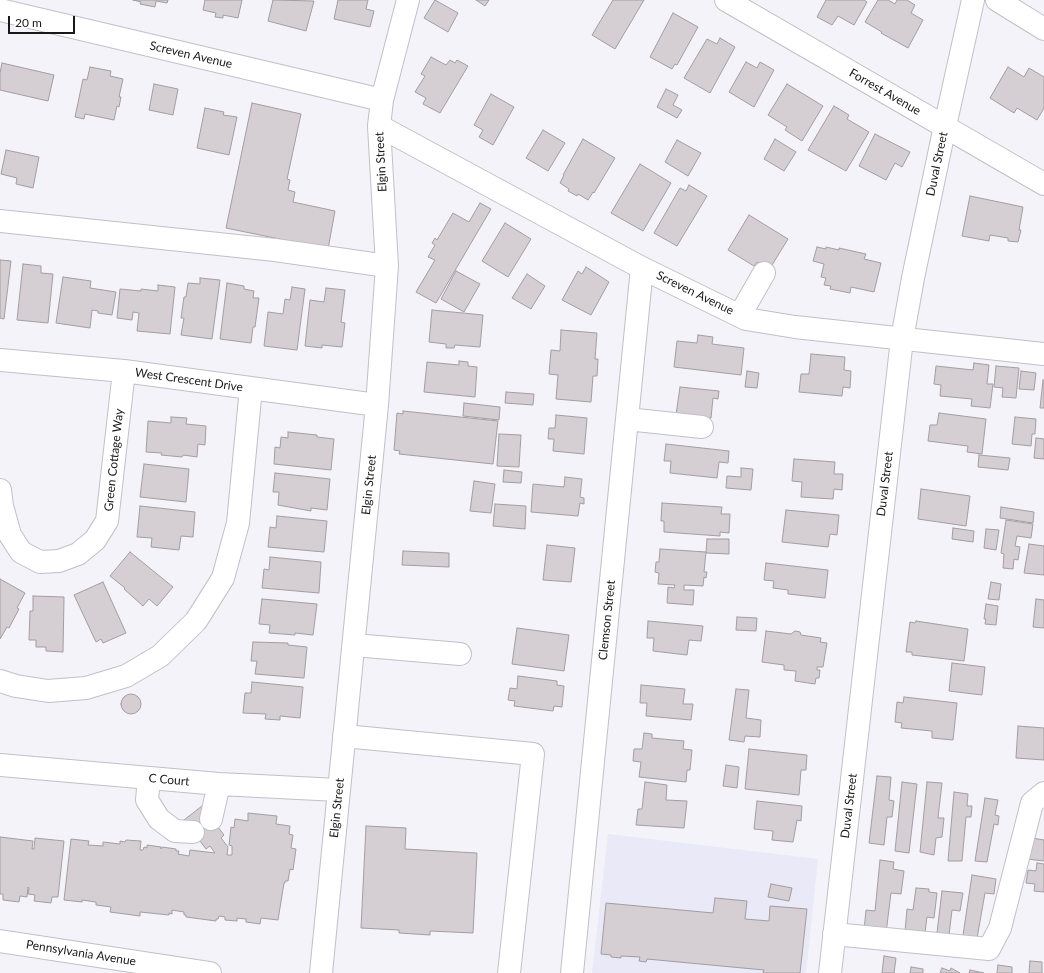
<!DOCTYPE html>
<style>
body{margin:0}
#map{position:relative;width:1044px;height:973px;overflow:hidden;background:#f3f3f9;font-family:Lato,sans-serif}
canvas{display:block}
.scale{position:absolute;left:8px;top:16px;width:67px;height:18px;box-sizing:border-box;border:2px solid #18171a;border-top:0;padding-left:5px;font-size:12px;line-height:14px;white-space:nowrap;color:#18171a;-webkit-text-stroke:3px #fff;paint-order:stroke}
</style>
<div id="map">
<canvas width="1044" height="973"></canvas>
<div class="scale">20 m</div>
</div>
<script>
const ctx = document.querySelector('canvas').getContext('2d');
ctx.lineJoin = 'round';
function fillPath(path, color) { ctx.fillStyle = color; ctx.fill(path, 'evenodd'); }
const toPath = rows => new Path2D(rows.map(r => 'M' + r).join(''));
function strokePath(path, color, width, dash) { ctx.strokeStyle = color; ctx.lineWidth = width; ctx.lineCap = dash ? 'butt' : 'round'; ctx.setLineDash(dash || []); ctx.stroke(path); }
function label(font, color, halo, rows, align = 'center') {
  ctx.font = font + ' Lato,sans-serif'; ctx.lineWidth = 3; ctx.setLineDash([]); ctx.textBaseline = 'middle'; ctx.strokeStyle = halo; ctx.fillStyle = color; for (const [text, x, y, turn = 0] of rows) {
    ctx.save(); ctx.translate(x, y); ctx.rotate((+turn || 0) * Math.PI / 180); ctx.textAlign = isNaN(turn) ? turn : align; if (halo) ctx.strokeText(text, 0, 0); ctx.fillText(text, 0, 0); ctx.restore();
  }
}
fillPath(toPath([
 [608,834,818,859,806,973,592,973]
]), '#e9e9f7');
const building = toPath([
 [133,0,168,0,167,3,156,1,155,7,140,4,141,2,133,0],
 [205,0,242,0,238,18,223,15,223,18,215,17,216,13,203,10,205,0],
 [273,0,314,1,306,31,268,21,273,0],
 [338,0,368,0,366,9,374,11,370,27,334,19,338,0],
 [435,0,458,13,448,32,424,18,435,0],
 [476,0,489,0,485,6,476,0],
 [613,0,644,0,615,49,592,35,613,0],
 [826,0,864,0,867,2,854,25,838,16,832,25,817,17,826,0],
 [878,0,888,0,895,4,897,0,907,0,915,5,911,13,923,20,908,48,881,33,882,32,865,22,878,0],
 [673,13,698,27,677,65,675,64,672,69,650,57,673,13],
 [720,38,735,47,710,93,684,78,707,39,717,44,720,38],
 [431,57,446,65,450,60,455,63,457,60,468,66,440,113,423,104,426,98,415,92,425,76,421,74,431,57],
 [746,62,757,68,760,62,774,70,754,107,729,92,746,62],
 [2,63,54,75,48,101,0,90,0,73,2,63],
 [90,67,111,71,110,76,123,79,119,97,121,97,119,107,117,106,114,120,85,114,84,119,75,117,83,79,87,80,90,67],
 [1008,67,1024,77,1029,68,1044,77,1044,108,1037,120,1017,108,1014,113,990,98,1008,67],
 [154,84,178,89,173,115,149,110,154,84],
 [787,84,823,106,802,141,785,130,787,127,768,115,787,84],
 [666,89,678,95,673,105,682,110,677,118,657,107,666,89],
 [491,94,514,107,493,145,479,137,483,130,474,125,491,94],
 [252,103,301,114,287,179,290,180,288,190,295,192,293,202,335,211,328,249,226,228,252,103],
 [834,106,849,115,847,119,869,132,846,171,808,150,834,106],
 [205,108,224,112,223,115,237,117,229,155,197,148,205,108],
 [543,130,565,143,548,171,526,158,543,130],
 [875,134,910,152,902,167,895,163,886,180,859,166,875,134],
 [583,139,615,158,594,193,593,192,588,200,578,194,577,196,568,191,569,189,560,183,564,175,563,175,583,139],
 [775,139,796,152,784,171,764,159,775,139],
 [677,140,701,153,688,176,665,162,677,140],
 [6,150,39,157,33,188,16,184,17,178,1,174,6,150],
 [640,164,671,183,643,231,611,213,640,164],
 [689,185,707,196,677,246,654,233,680,188,686,191,689,185],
 [970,196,1023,207,1019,230,1021,230,1018,242,1008,241,1008,238,990,235,989,241,962,236,970,196],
 [480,203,491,209,436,303,416,292,435,260,428,257,435,245,432,243,435,238,437,240,453,213,469,222,480,203],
 [749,215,788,239,769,270,757,262,754,266,728,250,749,215],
 [505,223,531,239,508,277,482,261,505,223],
 [817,247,826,249,826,247,839,250,839,248,866,254,864,259,881,263,874,292,851,287,850,293,830,289,831,286,824,285,826,278,821,277,824,264,813,261,817,247],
 [0,260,11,261,4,319,0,318,0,260],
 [23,264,41,266,41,273,53,274,48,323,17,320,23,264],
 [586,267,609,282,591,315,562,300,578,271,582,274,586,267],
 [456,271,480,284,464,312,441,299,456,271],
 [527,274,545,286,531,309,512,298,527,274],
 [63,277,91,281,90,288,116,292,112,315,98,313,98,311,92,310,90,328,56,323,63,277],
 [200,278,220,280,212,339,181,335,184,318,181,318,184,297,186,297,188,283,200,284,200,278],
 [227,283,244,286,244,289,254,291,253,298,259,298,255,327,253,327,251,343,220,339,227,283],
 [158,285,175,287,170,334,137,331,139,313,133,312,132,320,117,318,120,289,141,291,141,289,158,291,158,285],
 [292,287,305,289,297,350,264,346,268,312,283,314,285,299,290,300,292,287],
 [326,288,345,290,341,322,345,323,342,347,322,345,322,348,305,346,310,300,324,302,326,288],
 [432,310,483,315,480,347,455,345,454,348,446,348,446,344,429,342,432,310],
 [561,330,597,333,595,359,598,359,597,376,593,376,591,402,556,399,558,375,549,374,551,350,560,351,561,330],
 [698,335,713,337,712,344,744,348,741,375,674,367,677,341,697,343,698,335],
 [811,354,845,357,844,370,851,371,850,388,843,387,842,396,799,392,801,374,809,374,811,354],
 [459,361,468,362,468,366,477,367,475,397,424,392,427,362,459,365,459,361],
 [974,363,989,365,987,384,993,384,990,408,971,406,972,399,940,396,941,385,934,384,936,366,973,370,974,363],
 [996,366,1019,368,1016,398,1002,397,1003,388,994,387,996,366],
 [747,371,759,373,757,388,745,387,747,371],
 [1021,371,1036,373,1034,390,1019,389,1021,371],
 [1043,380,1044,380,1044,408,1040,408,1043,380],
 [680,387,719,391,718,399,713,398,711,418,676,415,680,387],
 [506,392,534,394,533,405,505,403,506,392],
 [464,403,500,407,499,420,463,416,464,403],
 [403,411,498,421,493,464,399,454,400,451,394,450,397,413,403,414,403,411],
 [939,413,986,419,982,454,967,452,968,446,928,441,930,425,937,425,939,413],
 [556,415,587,418,584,454,553,451,554,439,548,439,549,428,555,428,556,415],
 [171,417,187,418,186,424,206,426,205,445,198,444,197,457,183,455,182,457,161,455,162,453,146,452,148,421,171,423,171,417],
 [1015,417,1036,419,1035,434,1032,434,1031,446,1012,444,1015,417],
 [288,432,317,435,317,437,334,439,331,470,274,464,275,447,280,448,281,437,288,438,288,432],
 [499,434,521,435,519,467,497,466,499,434],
 [1036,438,1044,439,1044,459,1034,458,1036,438],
 [666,444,729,451,728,463,719,462,717,478,670,473,671,461,664,461,666,444],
 [979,455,1010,458,1008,470,978,467,979,455],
 [794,459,835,462,834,474,843,474,842,490,834,489,833,499,801,497,802,482,792,481,794,459],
 [144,464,189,469,186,502,140,497,144,464],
 [741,468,753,469,751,490,726,488,727,476,741,477,741,468],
 [504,470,522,472,521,483,503,482,504,470],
 [275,473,330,479,327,510,311,508,311,511,278,505,279,492,273,492,275,473],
 [565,477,582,479,580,497,584,498,584,504,580,503,578,516,531,512,533,484,564,487,565,477],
 [474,481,495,484,491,513,470,511,474,481],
 [921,489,970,496,966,526,918,519,921,489],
 [662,503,722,507,721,514,730,514,729,533,720,532,720,536,664,532,664,521,661,521,662,503],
 [495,504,526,506,525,529,493,526,495,504],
 [140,506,195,512,193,537,181,536,179,550,151,547,152,538,137,537,140,506],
 [1001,507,1034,512,1033,523,1000,518,1001,507],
 [786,510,839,515,837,535,830,534,828,547,782,542,786,510],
 [277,516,327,521,324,552,268,547,270,527,276,528,277,516],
 [1006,520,1033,524,1031,538,1017,536,1015,546,1020,547,1018,560,1014,559,1013,569,1003,568,1004,554,1001,553,1006,520],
 [953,528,974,531,973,542,952,539,953,528],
 [986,529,999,530,996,550,984,548,986,529],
 [707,539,729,539,729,554,706,553,707,539],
 [1029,544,1044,546,1044,575,1024,573,1029,544],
 [547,545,575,548,571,582,543,580,547,545],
 [660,549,706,552,704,572,707,572,706,578,704,577,703,586,684,585,684,590,694,590,693,605,667,603,668,587,674,588,675,585,658,584,659,573,655,572,656,562,659,562,660,549],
 [403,551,449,553,449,567,402,565,403,551],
 [130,552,173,587,157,606,149,599,143,606,124,589,125,588,110,576,130,552],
 [270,557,321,562,319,593,262,588,264,569,269,570,270,557],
 [766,563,828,570,825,598,788,594,788,590,773,588,774,581,764,580,766,563],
 [0,579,25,593,17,608,19,609,9,628,7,627,0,639,0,579],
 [103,582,126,633,103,643,101,639,96,642,74,595,103,582],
 [991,582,1001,584,999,600,988,599,991,582],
 [33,596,64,597,63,652,46,651,46,647,36,647,36,640,29,640,30,611,33,611,33,596],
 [262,599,317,604,313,635,295,633,295,635,269,633,270,625,259,624,262,599],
 [1036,599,1044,600,1044,628,1033,627,1036,599],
 [986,604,998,606,996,625,985,624,986,619,984,619,986,604],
 [737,617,757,618,756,631,736,630,737,617],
 [648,621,703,626,701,641,689,640,687,655,653,651,654,638,647,638,648,621],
 [916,621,968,629,964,661,912,655,912,652,906,652,910,622,915,623,916,621],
 [517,628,569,635,564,671,512,664,517,628],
 [766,631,791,634,795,631,800,632,801,635,821,638,820,642,827,643,823,667,817,667,817,670,820,670,819,678,816,678,815,684,795,681,796,671,784,670,784,665,762,662,766,631],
 [253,642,288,643,288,645,307,647,304,678,255,674,257,661,251,661,253,642],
 [952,663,985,667,982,695,949,691,952,663],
 [518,676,557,681,557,685,564,686,562,707,554,706,553,711,514,706,515,701,508,700,510,688,517,689,518,676],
 [252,682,303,687,300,718,280,716,280,720,265,719,266,714,243,713,245,693,251,693,252,682],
 [641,685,685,689,683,704,693,704,691,720,646,716,647,703,640,703,641,685],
 [736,689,749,690,746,718,761,720,760,737,745,736,744,742,729,740,736,689],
 '121 704a10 10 0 1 1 20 0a10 10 0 1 1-20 0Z',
 [904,697,957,703,953,740,932,738,932,731,901,728,902,723,895,722,897,702,903,703,904,697],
 [1018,726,1044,728,1044,760,1016,758,1018,726],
 [644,733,652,734,652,738,684,741,683,749,692,750,690,770,687,770,686,782,639,777,641,762,633,761,634,749,642,749,644,733],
 [749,749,807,755,806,770,801,770,799,795,745,789,749,749],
 [726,765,739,767,737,788,723,786,726,765],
 [877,776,891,777,889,800,894,801,892,817,887,817,884,845,869,843,877,776],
 [645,782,667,785,666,800,687,801,684,828,636,825,638,809,642,809,645,782],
 [902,782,917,784,909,853,895,851,902,782],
 [927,782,942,783,938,818,944,818,942,837,936,838,934,855,920,852,927,782],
 [954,792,968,794,967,806,972,806,971,817,966,817,962,861,948,861,954,792],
 [985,798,998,800,995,815,999,816,998,825,994,824,987,862,975,861,985,798],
 [757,801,802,806,801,821,797,820,793,842,772,840,773,831,754,829,757,801],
 [202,806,224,835,221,838,228,847,227,855,232,855,232,846,229,845,231,827,234,828,235,819,248,821,248,813,277,816,276,824,290,826,289,834,293,835,291,848,296,849,293,870,290,869,288,881,285,881,285,883,284,883,278,920,261,918,260,924,246,922,246,919,237,918,237,921,225,920,225,917,219,916,218,919,216,919,216,921,186,917,186,915,184,915,184,912,172,910,172,914,169,913,169,915,140,912,140,916,110,912,111,907,96,905,96,902,82,900,82,902,64,900,71,839,89,841,88,845,103,846,103,842,120,844,120,841,125,842,126,840,141,841,140,850,143,850,144,847,147,848,147,845,161,847,161,849,162,847,176,849,176,851,179,851,178,854,189,856,190,850,215,853,210,846,206,849,184,820,202,806],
 [366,826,406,828,405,849,477,853,473,933,430,931,430,935,399,933,399,930,361,928,366,826],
 [0,837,33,841,32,849,34,849,35,838,64,841,58,897,52,897,51,903,34,901,35,895,28,894,29,888,28,887,27,897,20,896,19,902,3,900,3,894,0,894,0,837],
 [1032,838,1044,840,1044,861,1027,859,1032,838],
 [880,860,894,862,893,869,904,871,901,894,891,893,886,933,864,931,866,910,875,911,880,860],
 [1037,863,1044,864,1044,892,1034,891,1035,884,1026,883,1028,870,1036,871,1037,863],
 [972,875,996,879,994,894,985,893,976,944,962,942,972,875],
 [771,884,792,888,789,901,768,897,771,884],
 [916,888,929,889,929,892,937,893,934,918,927,917,924,940,905,931,907,909,913,910,916,888],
 [942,891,963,893,960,911,952,910,948,943,936,941,942,891],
 [715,898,747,901,745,919,769,921,770,906,807,909,800,973,763,973,764,970,647,959,646,962,639,961,640,957,621,956,621,958,611,957,611,955,601,954,606,903,713,913,715,898],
 [884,956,896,958,894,973,882,973,884,956],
 [1030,961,1042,962,1042,973,1029,973,1030,961],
 [998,965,1012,967,1012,973,997,973,998,965],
 [911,967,923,969,923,973,910,973,911,967],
 [942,968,950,971,951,968,960,973,940,973,942,968],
 [970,970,984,973,969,973,970,970]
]);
fillPath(building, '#d5cfd3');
strokePath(building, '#a39da1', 1);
const minor = toPath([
 [726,0,1044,184],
 [997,0,1044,29],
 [0,10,382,100],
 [379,126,642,268,746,319,795,327,1044,354],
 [0,221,275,250,387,266],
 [740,315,764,273],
 [0,360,124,371,377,405],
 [627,419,702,427],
 [0,490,2,506,10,535,21,552,40,562,59,561,78,554,95,540,107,521,124,371],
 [354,645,460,654],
 [0,681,16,686,48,691,86,688,126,676,160,656,196,621,223,578,238,523,251,388],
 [344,736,533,754,509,973],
 [0,765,219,784,338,790],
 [149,778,147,800,159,819,175,831,193,832],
 [211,819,219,784],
 [834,934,989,949,1000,928,1032,803,1044,793],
 [321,973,377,405,387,266,379,126,382,100,408,0],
 [572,973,642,268],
 [830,973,902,339,913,278,945,126,973,0]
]);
const major = toPath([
 [0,941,210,973]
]);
strokePath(minor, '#c1c0c7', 24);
strokePath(major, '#c1c0c7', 24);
strokePath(minor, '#fff', 22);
strokePath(major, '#fff', 22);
label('12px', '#18171a', '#fff', [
 ["Screven Avenue",191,55,13],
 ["Forrest Avenue",885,92,30],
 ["Elgin Street",381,162,-93],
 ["Duval Street",937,164,-78],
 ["Screven Avenue",695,293,26],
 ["West Crescent Drive",189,380,8],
 ["Green Cottage Way",114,460,-84],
 ["Duval Street",885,484,-83],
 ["Elgin Street",369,485,-84],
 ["Clemson Street",607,620,-84],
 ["C Court",169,780,5],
 ["Duval Street",849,806,-83],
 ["Elgin Street",337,808,-84],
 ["Pennsylvania Avenue",81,953,9]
]);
</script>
